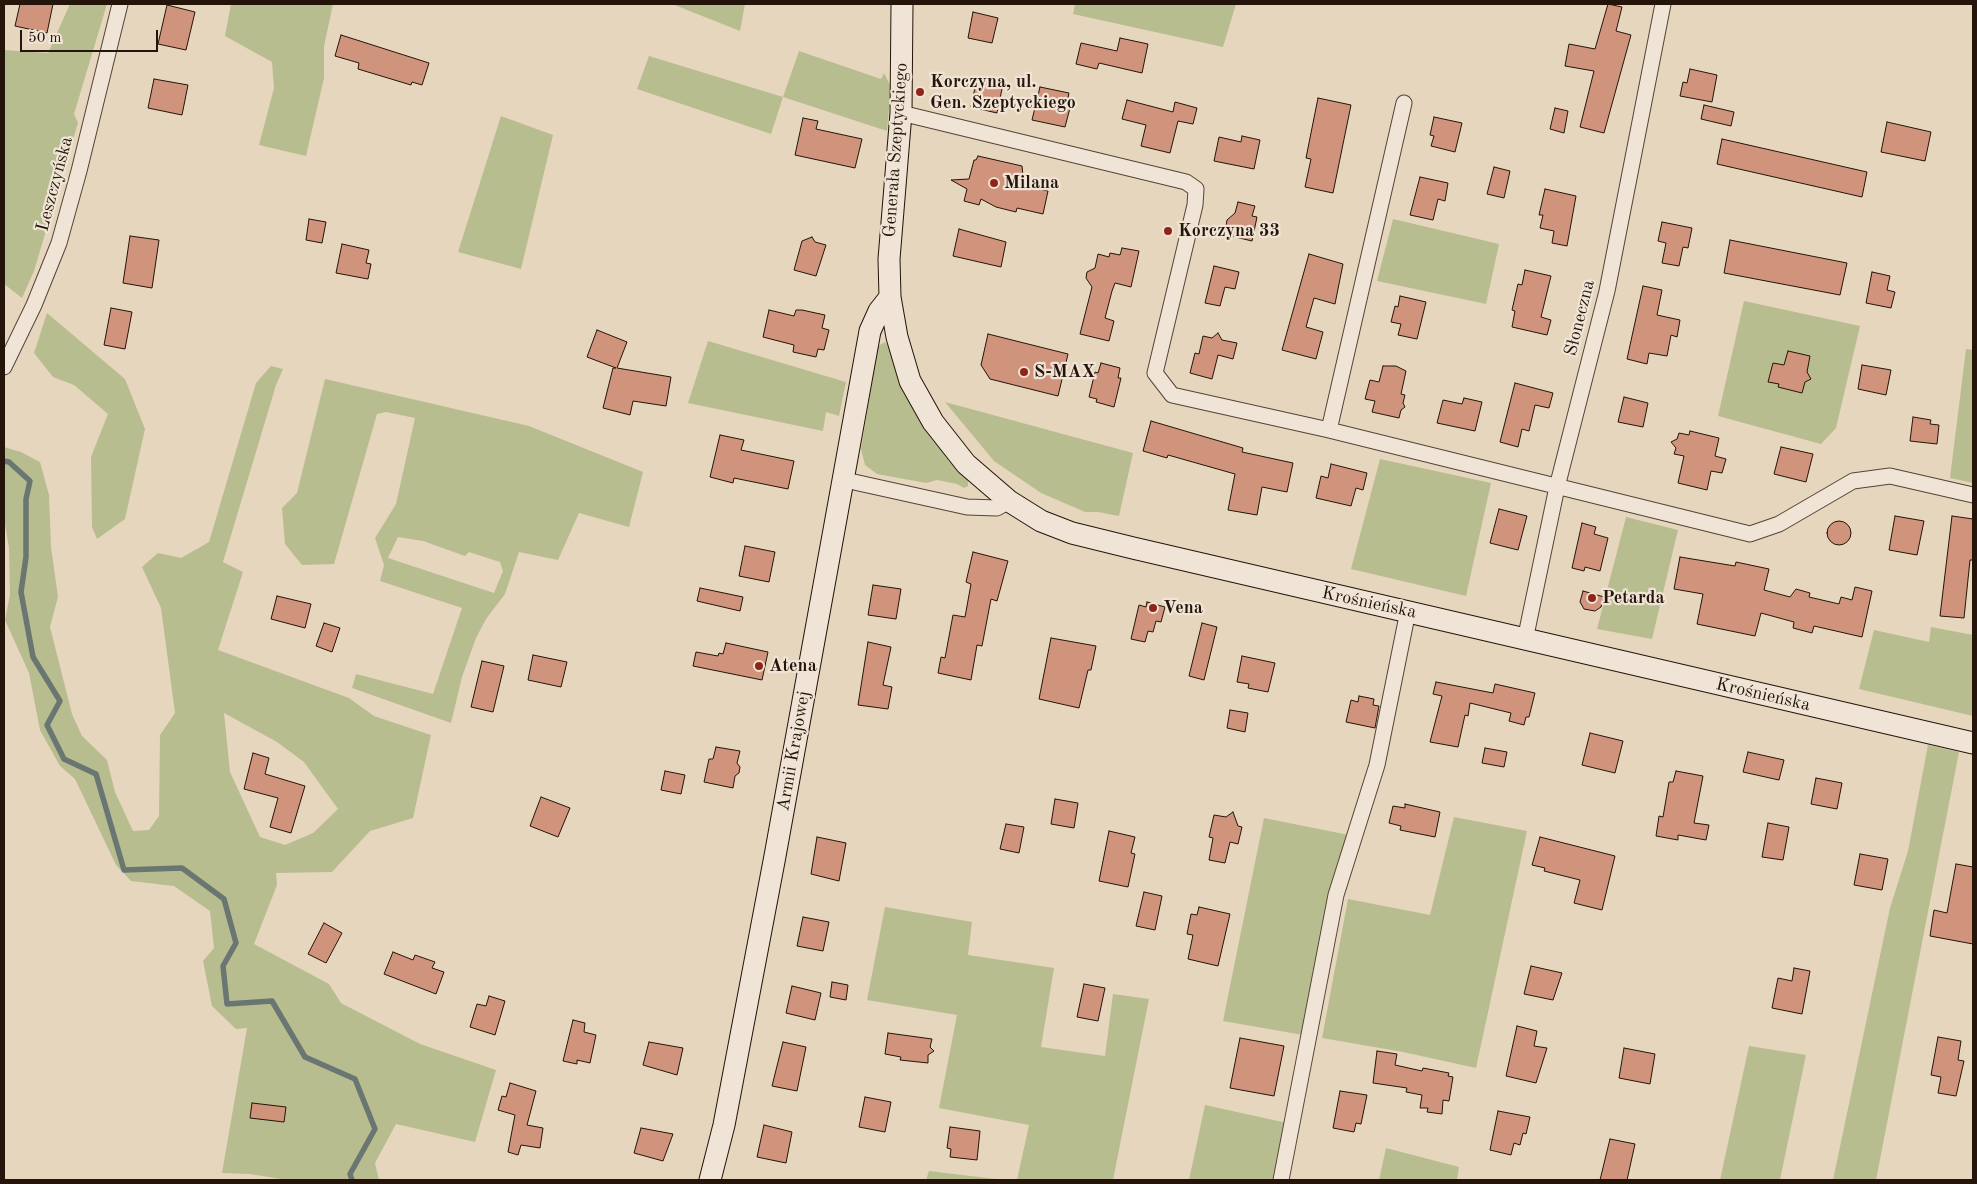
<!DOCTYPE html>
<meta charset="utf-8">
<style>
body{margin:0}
#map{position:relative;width:1977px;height:1184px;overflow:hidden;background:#e6d6be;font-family:"Old Standard TT",serif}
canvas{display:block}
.frame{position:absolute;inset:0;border:5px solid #241409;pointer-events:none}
.scale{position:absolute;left:20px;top:30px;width:138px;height:22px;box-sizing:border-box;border:2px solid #241409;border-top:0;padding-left:6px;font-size:15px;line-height:18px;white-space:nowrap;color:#241409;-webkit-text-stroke:4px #efe4d5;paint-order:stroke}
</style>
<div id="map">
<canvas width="1977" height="1184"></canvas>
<div class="frame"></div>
<div class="scale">50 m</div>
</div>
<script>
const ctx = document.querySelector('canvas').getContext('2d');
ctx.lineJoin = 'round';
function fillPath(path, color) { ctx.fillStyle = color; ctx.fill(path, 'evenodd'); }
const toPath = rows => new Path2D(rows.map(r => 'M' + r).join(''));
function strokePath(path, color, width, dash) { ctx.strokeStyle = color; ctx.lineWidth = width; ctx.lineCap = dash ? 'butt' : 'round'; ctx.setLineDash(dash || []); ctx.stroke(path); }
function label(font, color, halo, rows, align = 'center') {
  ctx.font = font + ' "Old Standard TT",serif'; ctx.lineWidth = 4.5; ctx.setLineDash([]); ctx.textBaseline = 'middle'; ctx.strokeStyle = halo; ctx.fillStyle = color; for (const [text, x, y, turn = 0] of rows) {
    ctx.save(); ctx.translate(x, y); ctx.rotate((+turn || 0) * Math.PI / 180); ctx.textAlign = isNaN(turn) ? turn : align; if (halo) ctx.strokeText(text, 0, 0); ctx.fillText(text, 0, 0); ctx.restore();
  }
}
fillPath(toPath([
 [70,4,107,4,74,114,78,123,34,271,22,298,4,284,4,50,48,53],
 [231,4,333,4,324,46,324,78,306,156,259,145,274,88,272,62,225,36],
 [672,4,745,4,740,31],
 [1075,4,1236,4,1223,47,1073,14],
 [799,51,881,79,884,73,891,87,887,131,783,97,771,134,637,89,649,56,783,97],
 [501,116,553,135,521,269,458,252],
 [1393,219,1499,244,1486,304,1377,281],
 [1744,301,1860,326,1836,428,1821,444,1718,416],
 [47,313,125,379,145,429,125,519,97,539,92,527,91,457,108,414,74,385,53,377,34,353],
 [708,341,846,382,839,416,826,412,823,431,688,403],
 [885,342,889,347,924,425,949,461,968,480,968,486,964,488,957,484,937,480,926,483,877,474,865,465,861,449,878,346],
 [1966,349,1973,350,1973,483,1950,478],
 [271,366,283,369,276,385,223,562,243,572,218,650,349,698,374,716,431,735,413,818,370,831,332,872,276,873,277,885,254,944,329,984,341,1003,420,1044,496,1070,475,1142,396,1124,375,1163,379,1180,287,1180,250,1174,222,1173,247,1028,236,1029,212,1006,203,961,214,948,210,911,174,886,131,881,116,865,75,779,60,766,40,730,29,673,5,620,10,595,9,548,4,518,4,447,21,452,40,462,49,495,51,547,58,597,50,627,72,714,82,736,107,760,115,792,133,831,149,830,159,816,160,735,175,713,161,608,142,567,158,553,181,558,209,542,256,383],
 [224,713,277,742,304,762,338,809,313,833,285,845,260,837,230,772],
 [325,379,529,426,643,472,629,527,579,513,558,560,519,552,505,594,486,619,476,638,462,677,451,723,352,688,356,674,433,694,462,608,380,581,384,565,375,538,396,504,415,418,386,412,377,414,334,564,302,565,285,544,282,508,297,493],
 [398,537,423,541,465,556,469,552,500,562,503,571,494,593,388,558],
 [945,402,1133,453,1119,516,1098,512,1085,512,1041,493,994,461],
 [1380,459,1491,483,1466,596,1351,569],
 [1626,517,1678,530,1652,639,1597,629],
 [1931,627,1973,635,1973,716,1859,689,1874,630,1929,642],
 [1928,745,1959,752,1876,1180,1833,1180,1890,908,1908,851],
 [1454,817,1527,831,1476,1068,1403,1052,1322,1038,1348,899,1430,915],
 [1264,818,1349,835,1303,1035,1223,1021],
 [885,907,972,922,968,955,1054,968,1041,1047,1105,1056,1113,994,1149,999,1113,1180,1017,1180,1029,1125,939,1108,957,1015,867,1000],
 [1749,1046,1806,1055,1780,1180,1720,1180],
 [1205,1105,1287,1123,1274,1180,1189,1180],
 [1386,1148,1459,1167,1457,1180,1379,1180],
 [929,1171,1004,1180,926,1180]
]), '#b8bd8f');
strokePath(toPath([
 [4,461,9,462,30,481,26,499,26,557,21,592,33,657,60,701,47,725,64,759,96,774,124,870,182,868,224,899,236,943,223,966,227,1004,272,1001,305,1057,355,1079,375,1129,350,1174,352,1180]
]), '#697671', 5.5);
const building = toPath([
 [20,4,53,4,47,33,15,26,20,4],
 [1608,4,1622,7,1616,31,1631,35,1604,133,1580,127,1594,71,1565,66,1569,44,1595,49,1608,4],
 [167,5,195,12,186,50,158,44,167,5],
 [973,12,998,18,992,43,968,38,973,12],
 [341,35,429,63,422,85,412,82,411,85,358,69,359,63,335,56,341,35],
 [1120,38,1148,44,1142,73,1099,63,1097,69,1076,64,1081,43,1117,51,1120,38],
 [1690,69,1717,75,1712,102,1680,96,1683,82,1687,83,1690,69],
 [977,78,1003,84,997,113,971,107,977,78],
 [154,79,188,85,182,115,148,108,154,79],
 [1040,87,1069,93,1066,107,1070,108,1065,127,1032,120,1040,87],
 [1318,98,1351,105,1333,193,1305,187,1311,159,1306,158,1318,98],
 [1127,100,1173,112,1175,102,1197,108,1193,124,1178,121,1170,153,1141,146,1146,125,1122,119,1127,100],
 [1704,105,1734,112,1731,126,1701,119,1704,105],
 [1555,108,1568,111,1564,133,1550,129,1555,108],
 [1434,117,1462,123,1455,152,1431,146,1434,136,1430,135,1434,117],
 [803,118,818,121,816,129,862,139,855,168,795,155,803,118],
 [1887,122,1931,132,1925,161,1881,152,1887,122],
 [1242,136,1260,140,1254,169,1214,161,1219,137,1241,142,1242,136],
 [1722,139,1867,172,1862,197,1717,164,1722,139],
 [978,156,1022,166,1024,186,1048,191,1043,214,1017,208,1016,212,996,207,981,199,979,205,964,201,967,189,951,180,969,179,974,160,976,160,978,156],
 [1494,167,1510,171,1504,198,1487,194,1494,167],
 [1420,177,1448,183,1445,201,1438,199,1433,220,1410,215,1420,177],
 [1545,189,1576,196,1567,246,1552,243,1554,231,1540,228,1543,215,1539,215,1545,189],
 [1238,202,1255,206,1252,216,1257,217,1252,241,1231,236,1226,226,1227,220,1235,213,1238,202],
 [309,219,326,222,322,243,306,240,309,219],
 [1662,222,1692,228,1688,248,1683,247,1679,266,1662,263,1666,243,1658,241,1662,222],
 [959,229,1006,242,1001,267,953,256,959,229],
 [130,236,159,240,152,288,123,283,130,236],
 [812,237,815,242,826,245,816,276,794,270,802,241,812,237],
 [1730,240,1847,263,1840,295,1724,273,1730,240],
 [342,244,369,250,366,263,371,264,368,279,336,273,342,244],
 [1122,248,1139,251,1131,287,1115,283,1112,291,1105,318,1114,321,1109,341,1080,334,1092,287,1086,278,1087,272,1095,268,1098,254,1109,257,1110,253,1120,255,1122,248],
 [1309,254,1343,264,1335,304,1314,298,1306,327,1323,332,1316,359,1282,350,1309,254],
 [1214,266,1239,272,1235,289,1225,287,1220,306,1205,303,1214,266],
 [1525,270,1551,276,1541,317,1551,320,1547,335,1512,327,1515,311,1512,310,1518,284,1522,285,1525,270],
 [1872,272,1890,276,1887,290,1895,292,1891,308,1866,303,1872,272],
 [1643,286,1662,290,1657,315,1680,320,1677,337,1671,335,1667,356,1649,353,1647,364,1627,359,1643,286],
 [1400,296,1426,302,1417,339,1398,335,1401,324,1391,322,1395,306,1398,307,1400,296],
 [111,308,132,312,125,349,104,345,111,308],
 [769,310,794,316,796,310,802,310,825,315,822,328,829,330,824,350,818,349,816,357,793,352,794,345,763,337,769,310],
 [597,330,627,342,617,368,671,377,666,406,633,401,630,415,603,408,613,368,616,368,587,357,597,330],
 [1218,333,1222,340,1237,343,1233,359,1218,355,1212,379,1190,373,1195,353,1199,354,1203,336,1212,338,1218,333],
 [988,334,1068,354,1058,396,990,379,981,365,988,334],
 [1788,351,1810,356,1807,372,1811,379,1805,382,1802,393,1778,387,1779,384,1768,382,1773,363,1784,365,1788,351],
 [1101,363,1120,368,1118,378,1121,378,1114,407,1096,402,1097,399,1089,397,1095,372,1098,373,1101,363],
 [1862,365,1891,370,1886,395,1858,389,1862,365],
 [1383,366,1396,366,1406,371,1401,394,1405,395,1403,403,1405,407,1401,410,1399,418,1372,412,1375,401,1365,399,1370,380,1379,382,1383,366],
 [1515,383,1553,393,1549,408,1535,405,1529,431,1522,429,1518,447,1500,442,1515,383],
 [1624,397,1648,403,1643,427,1618,422,1624,397],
 [1464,398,1482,402,1475,431,1437,423,1443,400,1462,404,1464,398],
 [1913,417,1931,420,1930,424,1939,425,1937,444,1910,441,1913,417],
 [1151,421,1243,448,1242,452,1293,463,1287,492,1262,487,1257,515,1228,510,1235,474,1168,455,1167,458,1143,451,1151,421],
 [1690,431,1719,438,1715,456,1726,459,1722,473,1711,471,1707,490,1678,483,1684,456,1674,454,1676,448,1671,442,1677,439,1679,433,1689,435,1690,431],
 [720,435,744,440,741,450,794,461,788,489,734,478,733,483,710,477,720,435],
 [1781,447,1813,454,1806,482,1774,474,1781,447],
 [1331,464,1367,473,1363,490,1356,488,1351,506,1316,498,1321,476,1328,478,1331,464],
 [1499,509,1527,516,1518,550,1490,543,1499,509],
 [1895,516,1924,521,1917,555,1889,550,1895,516],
 [1952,516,1973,519,1973,560,1970,560,1964,618,1940,616,1952,516],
 '1827 533a12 12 0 1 1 24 0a12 12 0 1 1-24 0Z',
 [1582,523,1596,527,1594,534,1608,538,1600,571,1585,567,1584,571,1572,568,1582,523],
 [745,546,775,552,769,582,739,576,745,546],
 [973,552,1008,561,997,601,991,599,982,646,977,645,971,680,938,673,941,657,945,658,953,615,965,617,971,584,966,582,973,552],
 [1680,557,1735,566,1736,562,1769,569,1764,590,1790,597,1796,589,1810,593,1809,597,1839,604,1841,597,1852,600,1855,587,1872,591,1862,637,1814,626,1812,633,1793,628,1794,622,1761,613,1755,636,1697,624,1703,594,1674,589,1680,557],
 [873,585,901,589,896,619,868,615,873,585],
 [700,588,743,597,740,611,697,601,700,588],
 [1583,591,1604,597,1601,607,1595,611,1584,609,1580,602,1583,591],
 [277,596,311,604,305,628,271,619,277,596],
 [1147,602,1165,607,1161,622,1156,621,1153,632,1148,631,1145,642,1131,639,1139,605,1146,607,1147,602],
 [324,623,340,628,332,652,316,646,324,623],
 [1202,623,1217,627,1204,680,1189,676,1202,623],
 [1051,638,1096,646,1091,670,1088,670,1079,708,1039,699,1051,638],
 [868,642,891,647,883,685,892,687,888,709,858,705,868,642],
 [726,643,768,652,762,680,693,666,696,652,718,656,719,653,723,654,726,643],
 [533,655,567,662,561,687,528,680,533,655],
 [1242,656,1275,663,1268,692,1248,688,1249,684,1237,682,1242,656],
 [482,661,504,666,493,712,471,707,482,661],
 [1436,682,1493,693,1495,684,1535,693,1529,717,1526,717,1524,725,1509,721,1511,713,1470,703,1468,716,1465,715,1458,747,1430,742,1442,696,1433,694,1436,682],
 [1359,696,1374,699,1373,705,1379,706,1375,728,1346,722,1351,700,1358,702,1359,696],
 [1230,710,1248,713,1245,732,1227,728,1230,710],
 [1590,733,1623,741,1615,773,1582,765,1590,733],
 [716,747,740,751,737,763,740,767,739,773,735,776,733,788,704,782,709,759,713,759,716,747],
 [1485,748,1507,752,1504,767,1482,763,1485,748],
 [1748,752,1784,760,1779,780,1743,772,1748,752],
 [253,753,269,758,265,774,305,786,291,833,270,827,278,798,244,789,253,753],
 [665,771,685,775,681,794,661,790,665,771],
 [1676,771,1703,776,1694,823,1709,825,1706,840,1678,835,1678,840,1656,836,1659,816,1663,817,1669,782,1673,782,1676,771],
 [1816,778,1842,783,1837,809,1811,804,1816,778],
 [541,797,570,808,558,837,530,826,541,797],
 [1055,799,1078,803,1074,828,1051,824,1055,799],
 [1405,804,1440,812,1435,837,1400,830,1401,826,1389,823,1393,806,1405,808,1405,804],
 [1233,812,1238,826,1242,827,1238,844,1230,842,1225,863,1209,860,1213,838,1209,837,1214,815,1226,817,1233,812],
 [1768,823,1789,827,1783,860,1762,857,1768,823],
 [1006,824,1024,827,1019,853,1000,849,1006,824],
 [1109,831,1135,837,1131,853,1135,854,1128,887,1099,881,1109,831],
 [817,837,846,843,839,881,811,874,817,837],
 [1540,837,1615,856,1602,910,1574,903,1580,880,1544,871,1545,868,1532,865,1540,837],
 [1860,854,1888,859,1882,890,1854,885,1860,854],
 [1956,864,1973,867,1973,944,1930,936,1934,910,1947,913,1956,864],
 [1144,892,1162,896,1155,930,1136,926,1144,892],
 [1199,907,1230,914,1218,966,1188,959,1193,935,1187,934,1191,914,1197,915,1199,907],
 [803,917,829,922,823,951,797,946,803,917],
 [324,923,342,933,326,963,308,954,324,923],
 [393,952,413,960,415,955,435,962,432,968,444,972,436,994,384,974,393,952],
 [1531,966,1562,973,1553,1000,1524,994,1531,966],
 [1794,968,1810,971,1802,1014,1772,1008,1778,978,1792,981,1794,968],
 [832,982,848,985,846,1000,830,997,832,982],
 [1084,984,1105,988,1098,1021,1077,1017,1084,984],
 [792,986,821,993,815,1020,786,1013,792,986],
 [489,996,505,1001,495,1035,470,1027,477,1004,486,1006,489,996],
 [573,1020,585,1023,584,1032,596,1035,590,1063,577,1060,577,1064,563,1061,573,1020],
 [1517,1026,1537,1031,1534,1046,1547,1048,1536,1083,1506,1076,1517,1026],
 [888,1033,932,1039,930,1047,934,1051,928,1055,928,1063,900,1060,901,1057,885,1054,888,1033],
 [1938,1037,1961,1041,1958,1060,1964,1061,1956,1096,1938,1093,1941,1077,1931,1075,1938,1037],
 [1240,1038,1284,1046,1274,1096,1230,1088,1240,1038],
 [649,1042,683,1048,677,1075,643,1065,649,1042],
 [783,1042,806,1047,797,1091,772,1086,783,1042],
 [1624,1048,1655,1054,1650,1084,1619,1078,1624,1048],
 [1377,1051,1397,1054,1395,1065,1422,1071,1423,1068,1449,1073,1448,1076,1453,1077,1449,1101,1443,1100,1442,1114,1427,1112,1428,1108,1420,1108,1422,1095,1406,1092,1407,1088,1373,1083,1377,1051],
 [510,1083,536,1091,527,1125,543,1128,540,1148,521,1145,518,1155,508,1152,515,1115,498,1110,502,1096,506,1097,510,1083],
 [1340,1091,1367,1095,1361,1124,1356,1123,1354,1132,1333,1128,1340,1091],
 [865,1097,891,1102,885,1132,859,1127,865,1097],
 [252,1103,286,1107,284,1122,250,1118,252,1103],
 [1498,1111,1530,1117,1526,1134,1523,1133,1520,1145,1514,1143,1511,1155,1490,1150,1498,1111],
 [764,1125,792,1132,786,1163,757,1157,764,1125],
 [950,1127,980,1131,977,1160,950,1157,951,1149,947,1148,950,1127],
 [641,1128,673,1134,663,1161,634,1153,641,1128],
 [1610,1139,1635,1144,1627,1180,1600,1180,1610,1139]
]);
fillPath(building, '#d0937c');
strokePath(building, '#241409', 1);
const street = toPath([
 [901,113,1186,182,1196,189,1195,205,1155,373,1172,395,1329,430,1750,534,1779,524,1853,481,1890,476,1973,495],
 [4,367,34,305,59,243,79,171,120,4],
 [1329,430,1404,103],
 [845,480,967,507,997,508,1009,501],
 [1525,640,1557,487,1607,291,1663,4],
 [1281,1180,1336,895,1377,765,1408,611]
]);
const secondary = toPath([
 [902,4,901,113,889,259,890,297,897,337,910,381,933,422,966,464,1009,501,1041,521,1072,533,1133,548,1973,743],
 [710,1180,724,1125,775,856,870,331,879,311,890,297]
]);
strokePath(street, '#544436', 17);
strokePath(secondary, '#241409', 23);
strokePath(street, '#efe4d5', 15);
strokePath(secondary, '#efe4d5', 21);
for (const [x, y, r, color] of [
 [920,92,5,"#8f2418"],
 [994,183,5,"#8f2418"],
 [1168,231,5,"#8f2418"],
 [1024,372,5,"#8f2418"],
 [1592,598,5,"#8f2418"],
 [1153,608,5,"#8f2418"],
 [759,666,5,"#8f2418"]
]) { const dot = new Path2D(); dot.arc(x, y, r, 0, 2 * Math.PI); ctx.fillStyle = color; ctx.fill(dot); strokePath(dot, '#efe4d5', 2); }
label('bold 18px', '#241409', '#efe4d5', [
 ["Korczyna, ul.",930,82],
 ["Gen. Szeptyckiego",930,103],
 ["Milana",1004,183],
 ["Korczyna 33",1178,231],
 ["S-MAX",1034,372],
 ["Petarda",1602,598],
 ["Vena",1163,608],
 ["Atena",769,666]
], 'left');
label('18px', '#241409', '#efe4d5', [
 ["Generała Szeptyckiego",896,150,-86],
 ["Leszczyńska",55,184,-75],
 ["Słoneczna",1580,318,-76],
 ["Krośnieńska",1369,603,12],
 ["Krośnieńska",1763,695,13],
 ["Armii Krajowej",794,751,-80]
]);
</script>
